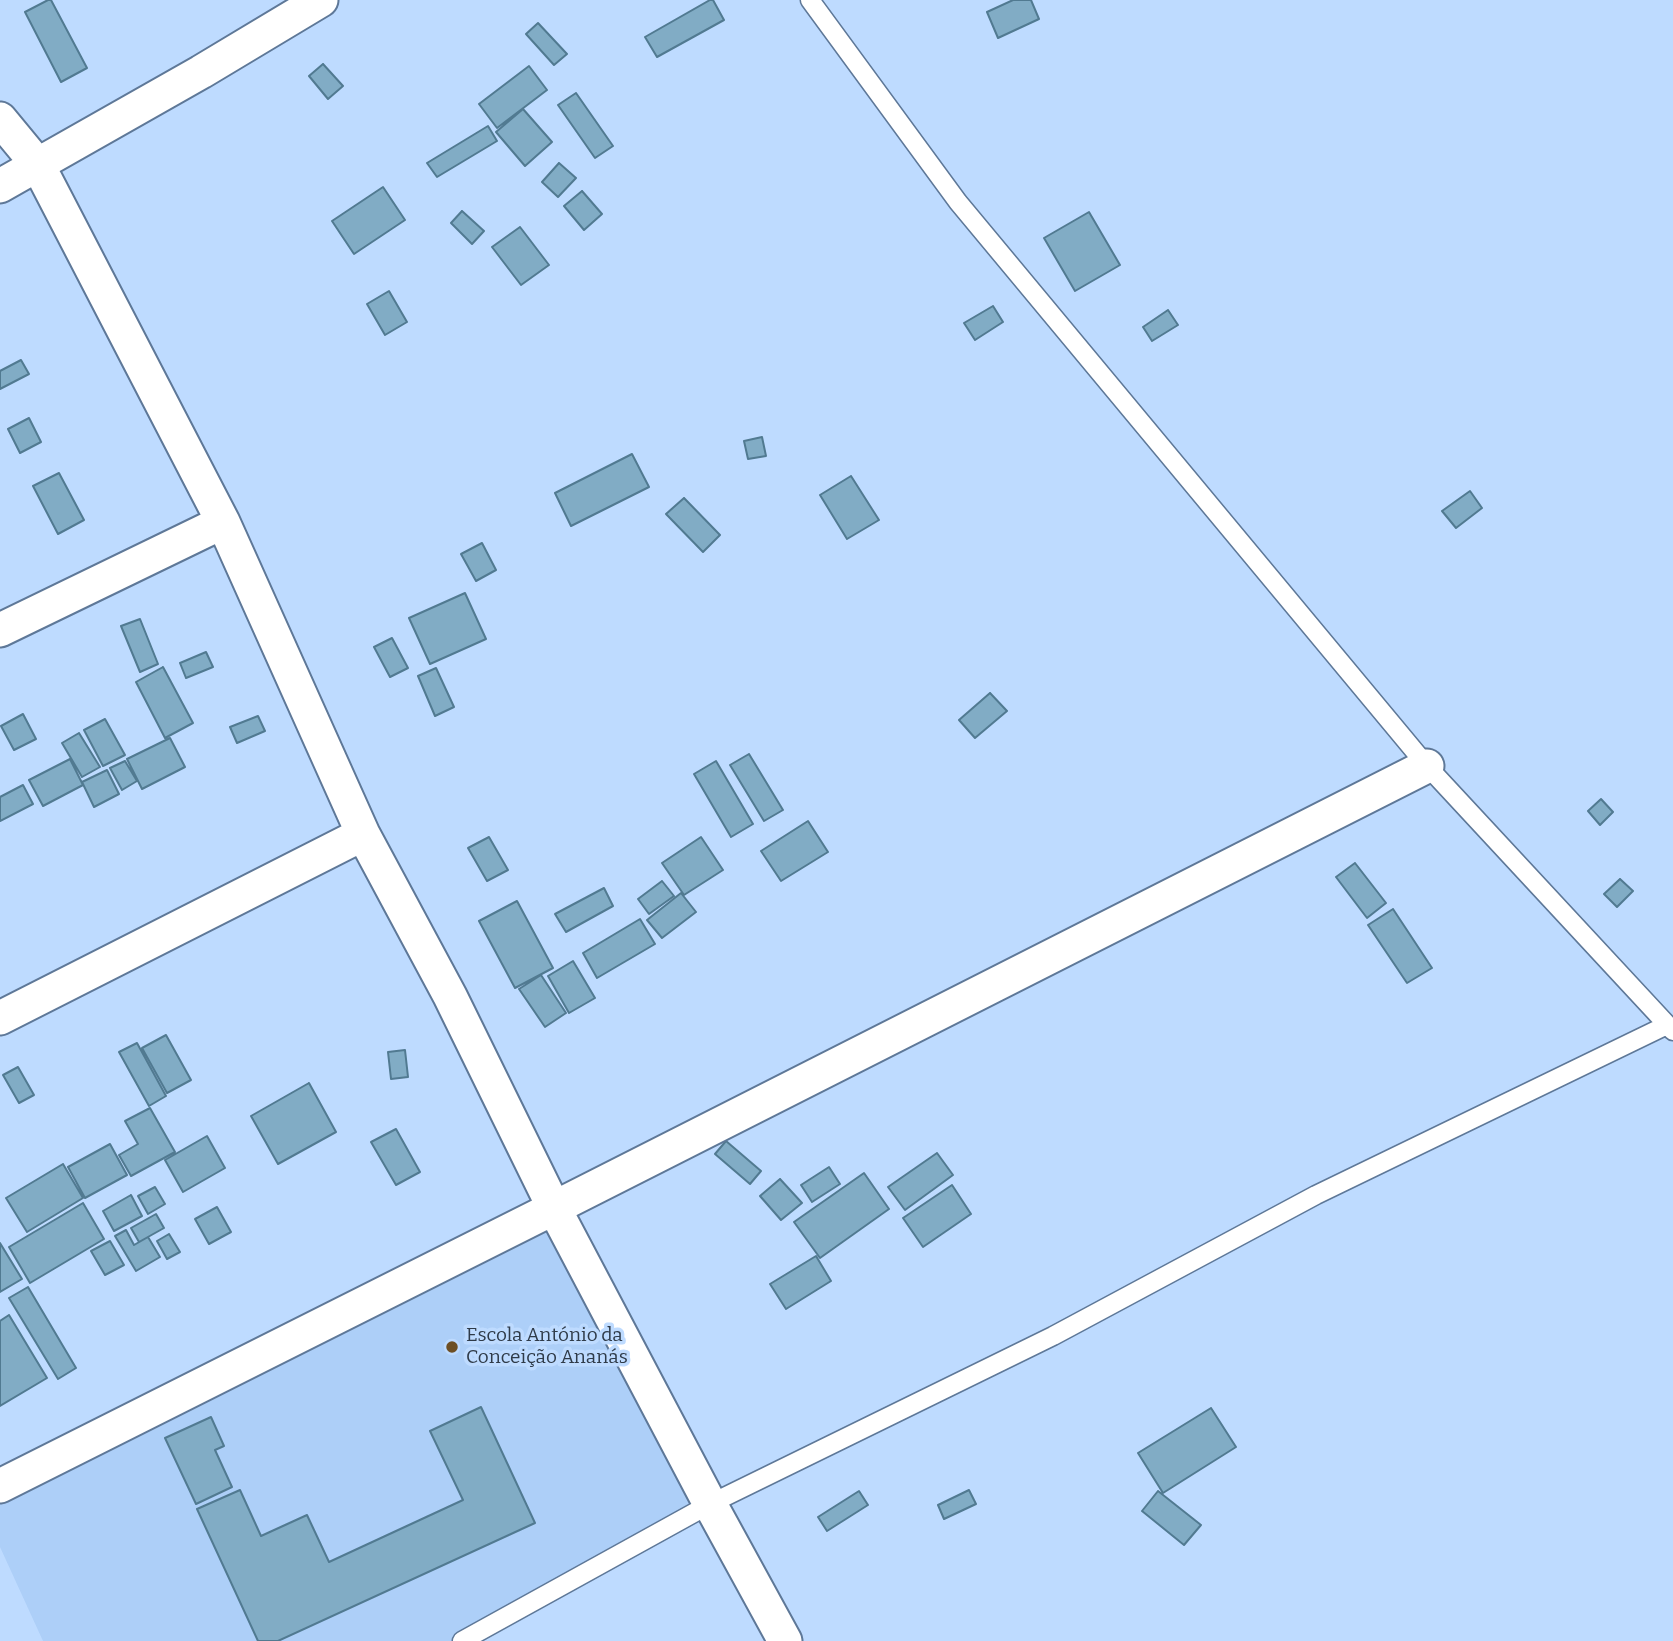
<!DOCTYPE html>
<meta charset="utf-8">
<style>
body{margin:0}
canvas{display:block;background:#bedbff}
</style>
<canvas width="1673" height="1641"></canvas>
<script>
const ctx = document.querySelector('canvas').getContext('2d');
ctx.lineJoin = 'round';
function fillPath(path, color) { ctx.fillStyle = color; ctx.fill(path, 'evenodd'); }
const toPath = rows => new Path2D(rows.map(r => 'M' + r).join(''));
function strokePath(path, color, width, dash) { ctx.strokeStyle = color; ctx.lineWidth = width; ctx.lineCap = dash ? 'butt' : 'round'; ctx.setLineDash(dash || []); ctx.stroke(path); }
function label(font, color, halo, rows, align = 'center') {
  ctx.font = font + ' Bitter,serif'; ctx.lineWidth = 7; ctx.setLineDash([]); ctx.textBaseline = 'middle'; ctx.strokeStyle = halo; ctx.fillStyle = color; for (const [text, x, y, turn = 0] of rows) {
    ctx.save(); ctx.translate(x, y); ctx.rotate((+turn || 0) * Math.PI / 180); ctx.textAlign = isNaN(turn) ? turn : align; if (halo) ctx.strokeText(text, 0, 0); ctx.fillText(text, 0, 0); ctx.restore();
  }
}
fillPath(toPath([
 [554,1208,710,1504,462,1641,43,1641,0,1547,0,1486]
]), '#adcff8');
const building = toPath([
 [48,0,51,0,87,68,61,82,25,12,48,0],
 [710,0,713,0,724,20,657,57,645,37,710,0],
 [1013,0,1031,0,1039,19,998,38,987,12,1013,0],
 [538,23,567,54,554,65,526,34,538,23],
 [323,64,343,86,328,99,309,76,323,64],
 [529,66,547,90,497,128,479,104,529,66],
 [576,93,613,146,595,158,558,105,576,93],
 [523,109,552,142,525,166,496,132,523,109],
 [488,126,497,141,437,177,427,163,488,126],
 [559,163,576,178,558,197,542,182,559,163],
 [383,187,405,220,354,254,332,221,383,187],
 [582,191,602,214,584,230,564,206,582,191],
 [462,211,484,231,472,244,451,223,462,211],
 [1089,212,1120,265,1075,291,1044,238,1089,212],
 [520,227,549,265,521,285,492,247,520,227],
 [389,291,407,322,385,335,367,304,389,291],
 [993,306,1003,322,975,340,964,323,993,306],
 [1168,310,1178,325,1152,341,1143,327,1168,310],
 [21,360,29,374,0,389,0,371,21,360],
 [29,418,41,442,20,453,8,429,29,418],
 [762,437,766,456,748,459,744,441,762,437],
 [632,454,649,487,571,526,555,493,632,454],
 [59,473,84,520,58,534,33,486,59,473],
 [851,476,879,520,847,539,820,495,851,476],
 [1470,491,1482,508,1456,528,1442,511,1470,491],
 [684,498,720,535,703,552,666,514,684,498],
 [482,543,496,570,476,581,461,554,482,543],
 [465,593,486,639,430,664,409,618,465,593],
 [140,619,158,664,140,672,121,626,140,619],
 [392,638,408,668,390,677,374,647,392,638],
 [206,652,213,667,186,678,180,663,206,652],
 [163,667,193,723,165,738,136,682,163,667],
 [436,668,454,707,435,716,418,676,436,668],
 [990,693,1007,711,975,738,959,720,990,693],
 [23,714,36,739,14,750,1,726,23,714],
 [258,716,265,731,237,743,230,727,258,716],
 [105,719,125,755,103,766,84,730,105,719],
 [79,733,100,767,82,777,62,743,79,733],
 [170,738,185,767,142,789,127,759,170,738],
 [749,754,783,810,764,821,730,765,749,754],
 [70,759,83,785,43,806,29,780,70,759],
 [125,761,137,781,122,790,110,768,125,761],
 [716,761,753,824,731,837,694,774,716,761],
 [107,770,119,794,94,807,82,782,107,770],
 [23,785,33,804,0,821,0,797,23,785],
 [1601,799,1613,812,1600,825,1588,811,1601,799],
 [808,821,828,852,781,881,761,851,808,821],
 [489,837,508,870,487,881,468,848,489,837],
 [701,837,723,870,684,895,662,863,701,837],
 [1355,863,1386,903,1367,918,1336,877,1355,863],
 [1620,879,1633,891,1617,907,1604,894,1620,879],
 [662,881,674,896,649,914,638,899,662,881],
 [604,888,613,906,566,932,555,914,604,888],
 [681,893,696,912,662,938,647,920,681,893],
 [517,901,553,968,515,988,479,921,517,901],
 [1393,909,1432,968,1407,983,1368,925,1393,909],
 [640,919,655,944,597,978,583,953,640,919],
 [573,961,595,998,569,1013,548,976,573,961],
 [541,975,566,1013,545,1027,519,989,541,975],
 [166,1035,191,1080,167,1093,142,1048,166,1035],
 [137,1043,166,1096,149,1106,119,1052,137,1043],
 [405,1050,408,1077,391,1079,388,1052,405,1050],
 [18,1067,34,1095,19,1103,3,1075,18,1067],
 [309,1083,336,1132,278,1164,251,1116,309,1083],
 [150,1108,175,1152,131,1176,119,1155,138,1144,125,1121,150,1108],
 [396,1129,420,1172,396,1185,371,1142,396,1129],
 [207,1136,225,1168,183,1192,165,1160,207,1136],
 [726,1141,761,1171,750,1184,715,1154,726,1141],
 [110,1144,127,1175,85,1198,68,1167,110,1144],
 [937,1153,953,1175,905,1210,888,1187,937,1153],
 [63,1164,83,1198,27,1232,6,1198,63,1164],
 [829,1167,840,1184,812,1202,801,1185,829,1167],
 [864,1173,889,1209,820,1258,794,1222,864,1173],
 [780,1179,802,1203,781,1220,760,1196,780,1179],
 [952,1185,971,1214,923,1247,903,1218,952,1185],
 [155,1187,165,1204,148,1214,138,1196,155,1187],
 [131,1195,142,1216,114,1231,103,1211,131,1195],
 [83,1203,104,1239,30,1283,9,1247,83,1203],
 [217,1207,231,1232,209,1244,195,1219,217,1207],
 [156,1214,164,1228,139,1242,131,1228,156,1214],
 [126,1230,134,1245,148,1237,160,1257,136,1271,115,1236,126,1230],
 [169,1234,180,1252,167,1259,157,1241,169,1234],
 [110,1241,124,1265,105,1275,91,1251,110,1241],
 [0,1243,22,1279,0,1292,0,1243],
 [816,1256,831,1281,786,1309,770,1284,816,1256],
 [28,1287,76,1368,58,1379,9,1298,28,1287],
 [9,1315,47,1378,0,1406,0,1321,9,1315],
 [481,1407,535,1523,278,1641,258,1641,197,1509,240,1490,261,1536,307,1515,329,1562,463,1500,430,1431,481,1407],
 [1211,1408,1236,1447,1163,1493,1138,1453,1211,1408],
 [211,1417,224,1446,215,1450,232,1487,196,1504,165,1438,211,1417],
 [969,1490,976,1504,944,1519,938,1505,969,1490],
 [859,1491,868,1505,827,1531,818,1517,859,1491],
 [1158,1491,1201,1525,1184,1545,1142,1511,1158,1491]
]);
fillPath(building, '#81acc5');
strokePath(building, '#517a91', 2);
const lane = toPath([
 [810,0,958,202,1427,766,1673,1031],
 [462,1641,710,1504,1053,1336,1316,1195,1667,1025]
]);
const street = toPath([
 [0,119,38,165,223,522,363,834,450,996,554,1208,710,1504,785,1641],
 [0,186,201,72,321,0],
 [0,630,223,522],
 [0,1018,363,834],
 [0,1486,554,1208,1427,766]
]);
strokePath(lane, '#5e7898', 21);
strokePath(street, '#5e7898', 37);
strokePath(lane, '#fff', 18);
strokePath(street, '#fff', 33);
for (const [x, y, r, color] of [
 [452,1347,7,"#6d4f24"]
]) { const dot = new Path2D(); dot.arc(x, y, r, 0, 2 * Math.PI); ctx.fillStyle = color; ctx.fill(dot); strokePath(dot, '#bedbff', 2.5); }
label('19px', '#2f3b49', '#bedbff', [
 ["Escola António da",466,1336],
 ["Conceição Ananás",466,1358]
], 'left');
</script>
